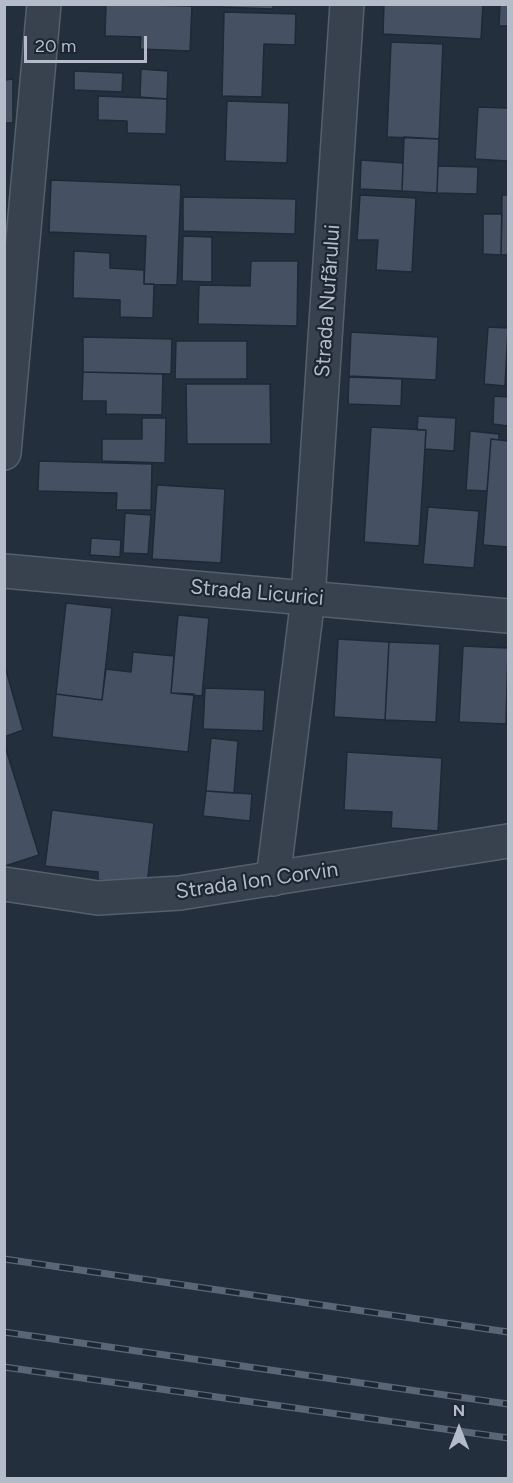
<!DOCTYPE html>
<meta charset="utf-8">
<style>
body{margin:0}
#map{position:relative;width:513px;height:1483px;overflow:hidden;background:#242f3e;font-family:Figtree,sans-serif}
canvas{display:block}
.frame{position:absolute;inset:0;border:6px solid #b4bcc9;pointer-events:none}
.north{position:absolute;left:429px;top:1399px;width:60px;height:60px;-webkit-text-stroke:4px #1d2633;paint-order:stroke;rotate:0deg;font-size:16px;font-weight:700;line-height:24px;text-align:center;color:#b4bcc9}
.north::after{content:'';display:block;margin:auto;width:21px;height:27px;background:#b4bcc9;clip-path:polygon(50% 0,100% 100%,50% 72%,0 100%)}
.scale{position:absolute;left:24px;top:36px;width:123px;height:27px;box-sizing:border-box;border:3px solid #b4bcc9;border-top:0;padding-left:8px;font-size:18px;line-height:21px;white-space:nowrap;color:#b4bcc9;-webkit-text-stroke:4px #1d2633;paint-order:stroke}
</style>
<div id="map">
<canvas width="513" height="1483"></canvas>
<div class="frame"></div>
<div class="north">N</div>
<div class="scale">20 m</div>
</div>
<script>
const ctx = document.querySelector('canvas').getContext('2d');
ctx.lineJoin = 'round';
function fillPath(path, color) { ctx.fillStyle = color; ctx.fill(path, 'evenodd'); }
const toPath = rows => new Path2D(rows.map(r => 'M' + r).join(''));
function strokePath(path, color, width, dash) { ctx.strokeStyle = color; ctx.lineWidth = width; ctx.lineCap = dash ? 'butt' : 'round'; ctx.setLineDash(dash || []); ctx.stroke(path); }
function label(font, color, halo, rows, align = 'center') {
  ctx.font = font + ' Figtree,sans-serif'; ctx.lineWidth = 4.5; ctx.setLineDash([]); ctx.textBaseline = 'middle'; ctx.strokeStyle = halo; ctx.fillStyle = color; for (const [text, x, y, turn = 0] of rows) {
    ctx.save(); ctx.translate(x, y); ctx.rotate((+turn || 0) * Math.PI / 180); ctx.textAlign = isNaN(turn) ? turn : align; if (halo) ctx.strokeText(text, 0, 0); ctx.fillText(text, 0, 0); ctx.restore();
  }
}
const building = toPath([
 [106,4,192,6,190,51,140,49,141,37,105,36,106,4],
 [222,4,273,4,273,9,222,7,222,4],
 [384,4,483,4,481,39,383,34,384,4],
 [500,4,508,4,508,26,499,26,500,4],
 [224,12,296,14,295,45,264,44,262,97,222,96,224,12],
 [391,42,443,44,439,139,387,137,391,42],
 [141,69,168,71,167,99,140,97,141,69],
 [74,71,123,73,122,92,74,90,74,71],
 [13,79,13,123,4,123,4,80,13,79],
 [98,96,167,99,166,134,127,133,127,121,98,120,98,96],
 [227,101,289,103,287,163,225,161,227,101],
 [478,107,508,108,508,161,475,159,478,107],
 [404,137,439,139,437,193,402,191,404,137],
 [361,160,403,163,402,191,360,189,361,160],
 [438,166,478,167,477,194,437,193,438,166],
 [51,180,181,185,177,285,144,284,146,236,49,232,51,180],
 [360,195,416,198,412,272,376,270,378,240,357,240,360,195],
 [502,195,508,195,508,255,501,255,502,195],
 [183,197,296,199,295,234,183,231,183,197],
 [483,214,502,214,501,255,483,254,483,214],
 [183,236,212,237,212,282,182,281,183,236],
 [74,251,110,253,110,268,144,270,144,284,154,284,153,318,120,317,120,300,73,298,74,251],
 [251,261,298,261,297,326,198,324,199,285,250,286,251,261],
 [488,327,508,328,505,386,484,384,488,327],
 [351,332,438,337,436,380,349,376,351,332],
 [83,337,172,339,171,374,83,372,83,337],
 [176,341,247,341,247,379,175,379,176,341],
 [83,372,163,374,162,415,106,414,106,401,82,401,83,372],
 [349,377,402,379,401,406,348,404,349,377],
 [186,384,270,384,271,444,187,444,186,384],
 [494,396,508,397,508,426,493,424,494,396],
 [418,416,456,418,454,451,425,449,426,430,417,430,418,416],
 [142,418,166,418,165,463,102,461,102,439,142,439,142,418],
 [371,427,426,430,419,546,364,542,371,427],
 [470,431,499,434,499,440,491,439,487,491,466,490,470,431],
 [491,439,508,441,508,547,483,545,491,439],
 [39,461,152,464,151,510,116,510,117,493,38,491,39,461],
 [157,485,225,489,221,563,152,559,157,485],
 [428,507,479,511,474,568,423,564,428,507],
 [125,513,151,515,148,554,123,553,125,513],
 [91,538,121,540,120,557,90,555,91,538],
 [66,603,112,608,102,700,56,694,66,603],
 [178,615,209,618,202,696,171,693,178,615],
 [338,639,389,642,385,720,334,717,338,639],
 [389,642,440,644,436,722,385,720,389,642],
 [463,646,508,648,506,724,459,722,463,646],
 [133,652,174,656,171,693,194,694,188,752,52,737,56,694,102,700,106,669,131,672,133,652],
 [4,663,23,730,4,737,4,663],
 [205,688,265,690,263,731,203,729,205,688],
 [211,738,238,741,234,793,206,791,211,738],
 [4,743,39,855,5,866,4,863,4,743],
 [347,752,442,758,438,831,391,828,392,812,344,810,347,752],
 [206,791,252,794,250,821,203,816,206,791],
 [52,810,154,823,147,885,98,880,98,872,45,866,52,810]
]);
fillPath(building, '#455162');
strokePath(building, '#1f2835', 1.5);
const minor = toPath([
 [4,453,44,4],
 [4,571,508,616],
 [273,879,308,598,347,4],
 [4,884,98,898,180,893,508,841]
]);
strokePath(minor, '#565f6c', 36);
strokePath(minor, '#38414e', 33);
const rail = toPath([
 [4,1259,508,1332],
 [4,1332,508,1404],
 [4,1367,508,1438]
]);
strokePath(rail, '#5a6575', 7);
strokePath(rail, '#1d2633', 4.5, [14]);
label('21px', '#b4bcc9', '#1d2633', [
 ["Strada Nufărului",328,301,-86],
 ["Strada Licurici",257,593,5],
 ["Strada Ion Corvin",257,881,-8]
]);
</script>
